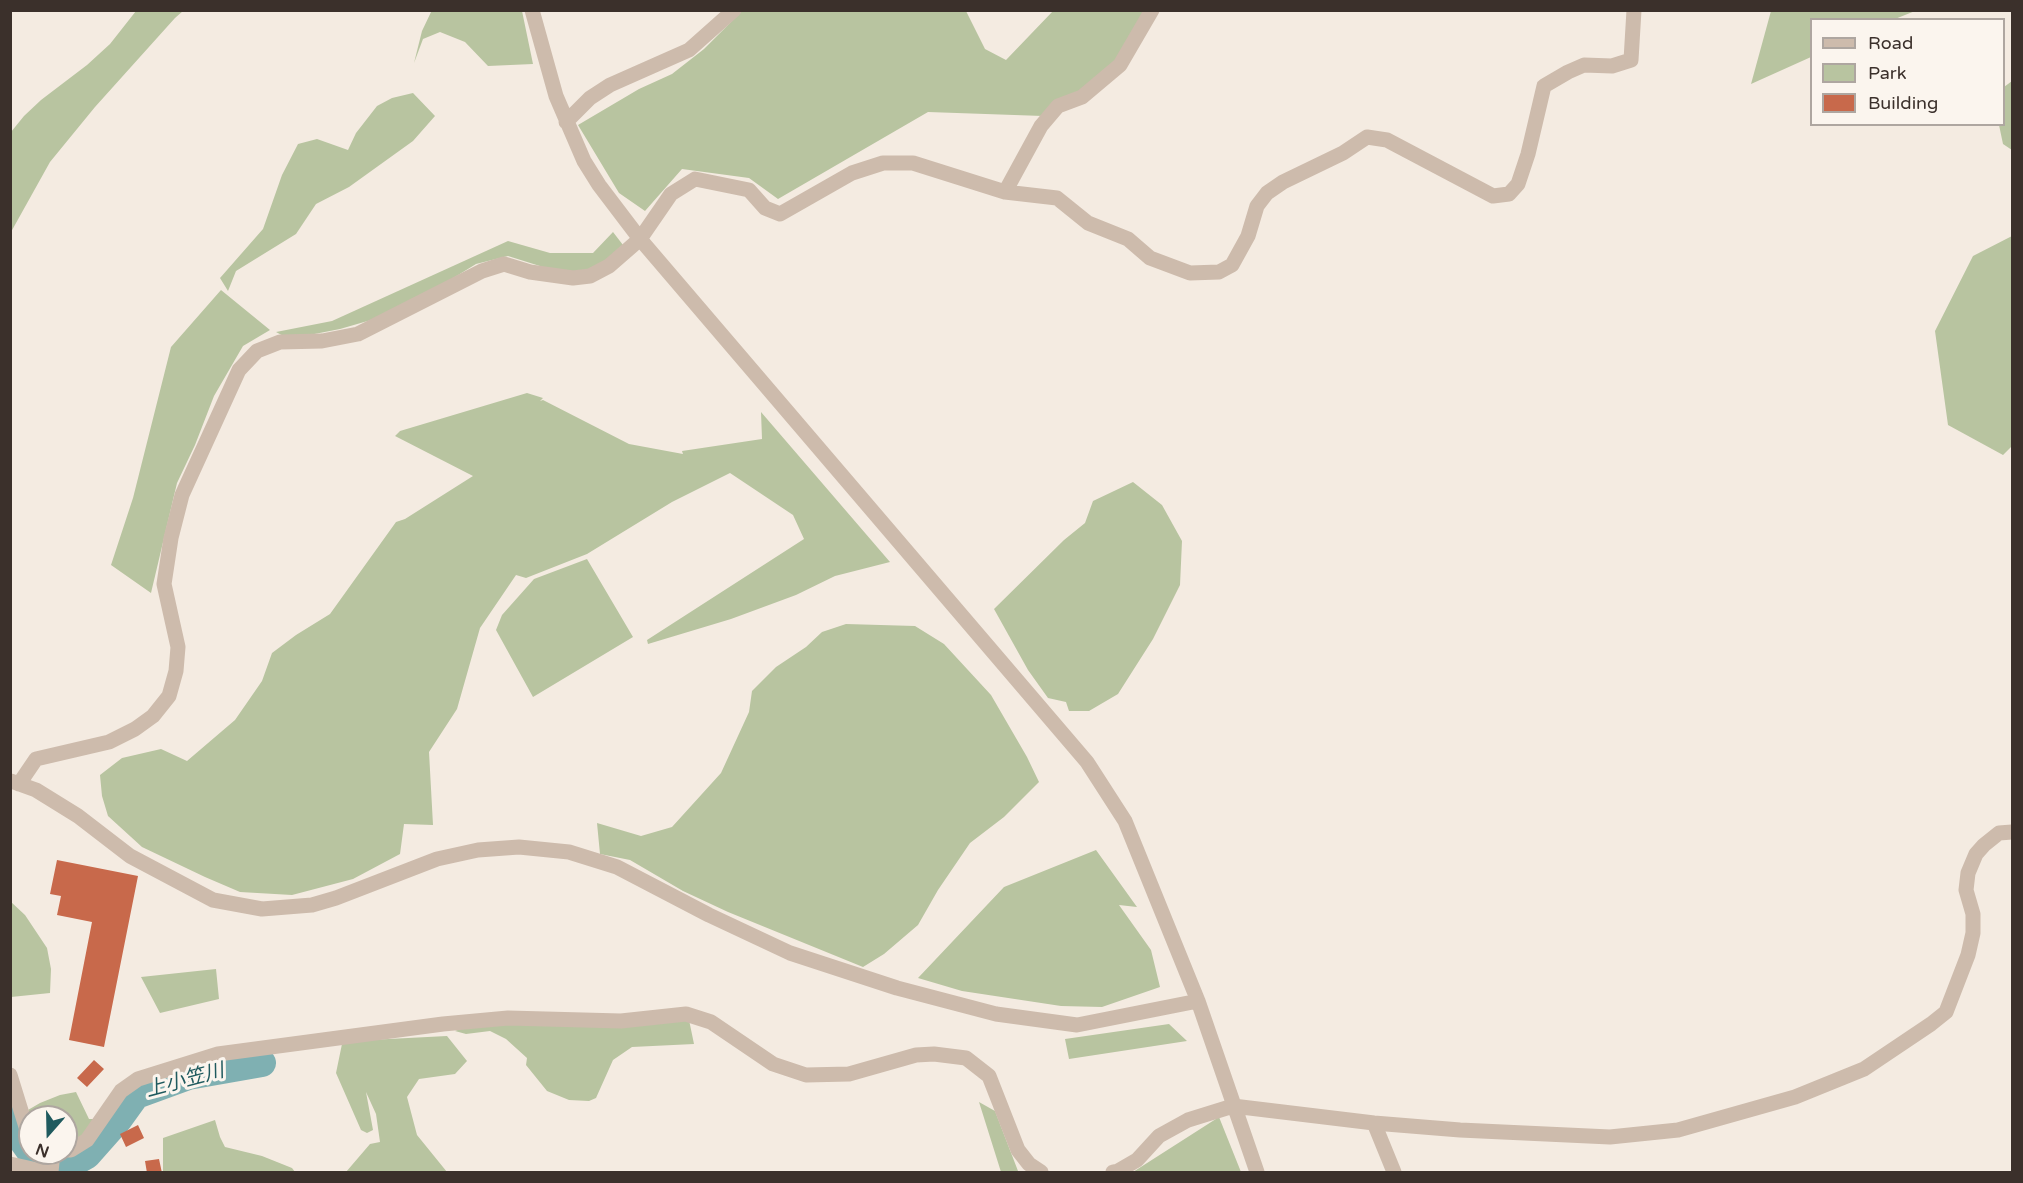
<!DOCTYPE html>
<meta charset="utf-8">
<style>
body{margin:0}
#map{position:relative;width:2023px;height:1183px;overflow:hidden;background:#f4ebe1;font-family:"Varela Round",sans-serif}
canvas{display:block}
.frame{position:absolute;inset:0;border:12px solid #3b302b;pointer-events:none}
.legend{position:absolute;left:1810px;top:18px;width:195px;height:108px;box-sizing:border-box;background:#fbf5ee;border:2px solid #aea6a0;margin:0;padding:8px 10px;list-style:none;font-size:18px;color:#3b302b}
.legend li{display:flex;align-items:center;gap:12px;height:30px}
.legend b{width:30px;border:2px solid #aea6a0}
.north{position:absolute;left:18px;top:1105px;width:60px;height:60px;box-sizing:border-box;background:#fbf5ee;border:2px solid #aea6a0;border-radius:50%;rotate:200deg;font-size:16px;font-weight:700;line-height:24px;text-align:center;color:#3b302b}
.north::after{content:'';display:block;margin:auto;width:21px;height:27px;background:#1f5a5e;clip-path:polygon(50% 0,100% 100%,50% 72%,0 100%)}
</style>
<div id="map">
<canvas width="2023" height="1183"></canvas>
<div class="frame"></div>
<ul class="legend">
<li><b style="height:8px;background:#cdbbac"></b>Road</li>
<li><b style="height:16px;background:#b8c4a0"></b>Park</li>
<li><b style="height:16px;background:#c8694b"></b>Building</li>
</ul>
<div class="north">N</div>
</div>
<script>
const ctx = document.querySelector('canvas').getContext('2d');
ctx.lineJoin = 'round';
function fillPath(path, color) { ctx.fillStyle = color; ctx.fill(path, 'evenodd'); }
const toPath = rows => new Path2D(rows.map(r => 'M' + r).join(''));
function strokePath(path, color, width, dash) { ctx.strokeStyle = color; ctx.lineWidth = width; ctx.lineCap = dash ? 'butt' : 'round'; ctx.setLineDash(dash || []); ctx.stroke(path); }
function label(font, color, halo, rows, align = 'center') {
  ctx.font = font + ' "Varela Round","Noto Sans JP",sans-serif'; ctx.lineWidth = 6; ctx.setLineDash([]); ctx.textBaseline = 'middle'; ctx.strokeStyle = halo; ctx.fillStyle = color; for (const [text, x, y, turn = 0] of rows) {
    ctx.save(); ctx.translate(x, y); ctx.rotate((+turn || 0) * Math.PI / 180); ctx.textAlign = isNaN(turn) ? turn : align; if (halo) ctx.strokeText(text, 0, 0); ctx.fillText(text, 0, 0); ctx.restore();
  }
}
fillPath(toPath([
 [432,10,522,11,533,64,488,66,465,42,440,32,423,39,414,63,422,31],
 [136,11,183,11,175,18,95,107,50,162,11,232,11,132,24,116,41,100,87,65,110,44],
 [742,11,966,11,985,49,1006,60,1053,11,1154,11,1120,65,1043,116,928,112,778,199,749,178,682,169,645,211,619,193,578,125,639,89,672,74,704,49],
 [1771,11,1771,10,1915,11,1895,19,1812,20,1811,57,1751,84],
 [2012,81,2012,150,2003,144,1999,125,2004,124,2004,87],
 [413,93,435,116,413,141,349,187,316,204,296,234,236,271,228,291,220,278,263,229,282,175,298,144,317,139,348,150,356,133,377,106,392,98],
 [613,232,623,245,604,263,579,273,543,267,508,256,476,264,442,285,371,320,340,329,289,339,276,332,332,321,508,241,550,253,593,253],
 [2012,236,2012,446,2003,455,1948,425,1935,331,1973,256],
 [221,290,270,330,243,346,214,396,195,445,177,483,151,593,111,565,133,498,171,347],
 [527,393,543,398,540,401,543,400,629,444,683,454,682,451,762,439,761,412,890,562,835,576,796,595,731,619,648,644,647,640,804,539,793,515,730,473,672,502,587,554,526,578,516,575,480,628,457,709,429,752,433,825,404,824,400,854,353,879,292,895,240,892,205,877,142,847,108,816,102,796,100,775,122,758,161,749,187,761,235,720,262,681,272,653,296,635,330,614,396,522,405,519,473,476,395,436,400,431],
 [1133,482,1162,505,1182,541,1180,585,1153,639,1118,694,1089,711,1069,711,1066,702,1048,698,1028,670,994,609,1064,540,1085,523,1093,501],
 [587,559,633,637,533,697,496,630,502,615,534,579],
 [846,624,915,626,944,644,991,695,1027,757,1039,782,1004,817,970,843,938,890,918,925,884,954,863,967,728,912,683,891,630,860,600,854,597,823,641,836,672,827,721,773,749,712,752,691,776,667,806,647,822,632],
 [1096,850,1137,907,1119,905,1151,950,1160,987,1102,1007,1061,1006,962,991,918,978,1004,887],
 [10,901,25,915,47,948,51,969,50,993,11,997],
 [216,969,219,999,160,1013,141,977],
 [688,1015,694,1044,632,1047,613,1060,596,1098,589,1101,569,1100,547,1091,526,1065,527,1058,506,1039,490,1031,466,1034,455,1031,476,1023],
 [1169,1024,1187,1041,1069,1059,1065,1039],
 [447,1036,467,1061,455,1074,419,1079,407,1097,417,1135,447,1172,346,1172,370,1144,380,1142,376,1114,366,1092,373,1130,367,1133,361,1130,336,1073,342,1044,369,1040],
 [76,1092,89,1119,94,1119,84,1139,66,1144,66,1117,32,1117,28,1110,40,1103,60,1095],
 [979,1102,995,1111,1018,1171,1024,1172,1001,1172],
 [1219,1117,1241,1172,1131,1172,1133,1172],
 [215,1120,220,1137,225,1147,262,1156,292,1168,295,1172,163,1172,163,1138]
]), '#b8c4a0');
strokePath(toPath([
 [10,1118,15,1130,30,1151],
 [33,1153,46,1160,71,1164,87,1155,118,1120,136,1095,188,1076,262,1063]
]), '#7fb0b2', 28);
fillPath(toPath([
 [57,860,138,876,104,1047,69,1040,92,922,57,915,61,896,50,894],
 [94,1060,104,1069,87,1087,77,1078],
 [138,1125,144,1138,126,1147,120,1134],
 [159,1159,162,1173,147,1173,145,1161]
]), '#c8694b');
strokePath(toPath([
 [532,10,556,96,584,161,599,185,640,239,1087,762,1125,821,1198,1001,1257,1172],
 [566,122,590,98,610,85,689,50,734,10],
 [1005,192,1041,126,1058,106,1082,97,1120,65,1152,10],
 [11,781,36,790,78,816,130,856,213,900,262,909,312,905,336,898,437,859,478,850,519,847,569,852,617,867,709,915,790,953,897,988,996,1014,1077,1025,1198,1001],
 [19,784,36,759,109,742,135,729,153,716,169,696,176,671,178,647,164,584,171,538,182,495,239,370,257,351,280,342,322,341,358,334,482,271,504,264,530,272,573,278,590,276,609,266,640,239,671,194,695,179,749,190,765,208,780,214,852,173,883,163,913,163,1005,192,1057,198,1088,223,1128,239,1150,258,1190,273,1219,272,1232,265,1248,236,1257,206,1267,193,1283,182,1343,153,1367,137,1387,140,1493,196,1509,194,1518,184,1528,154,1544,86,1568,72,1584,65,1612,66,1631,60,1634,10],
 [10,1075,27,1130,30,1133],
 [1374,1123,1394,1172],
 [66,1150,71,1150,87,1140,121,1091,138,1079,218,1054,443,1024,508,1018,621,1021,686,1014,711,1022,773,1064,806,1075,849,1074,916,1055,934,1054,966,1058,989,1076,1018,1150,1029,1164,1041,1172],
 [10,1164,46,1172],
 [51,1172,53,1153],
 [1113,1172,1118,1171,1137,1160,1159,1136,1188,1120,1233,1106,1374,1123,1460,1130,1610,1137,1678,1130,1795,1097,1864,1069,1931,1024,1946,1012,1968,955,1973,933,1973,914,1966,890,1968,873,1976,854,1984,845,1999,833,2012,832]
]), '#cdbbac', 15);
label('italic 20px', '#1f5a5e', '#fbf5ee', [
 ["上小笠川",185,1081,-15]
]);
</script>
